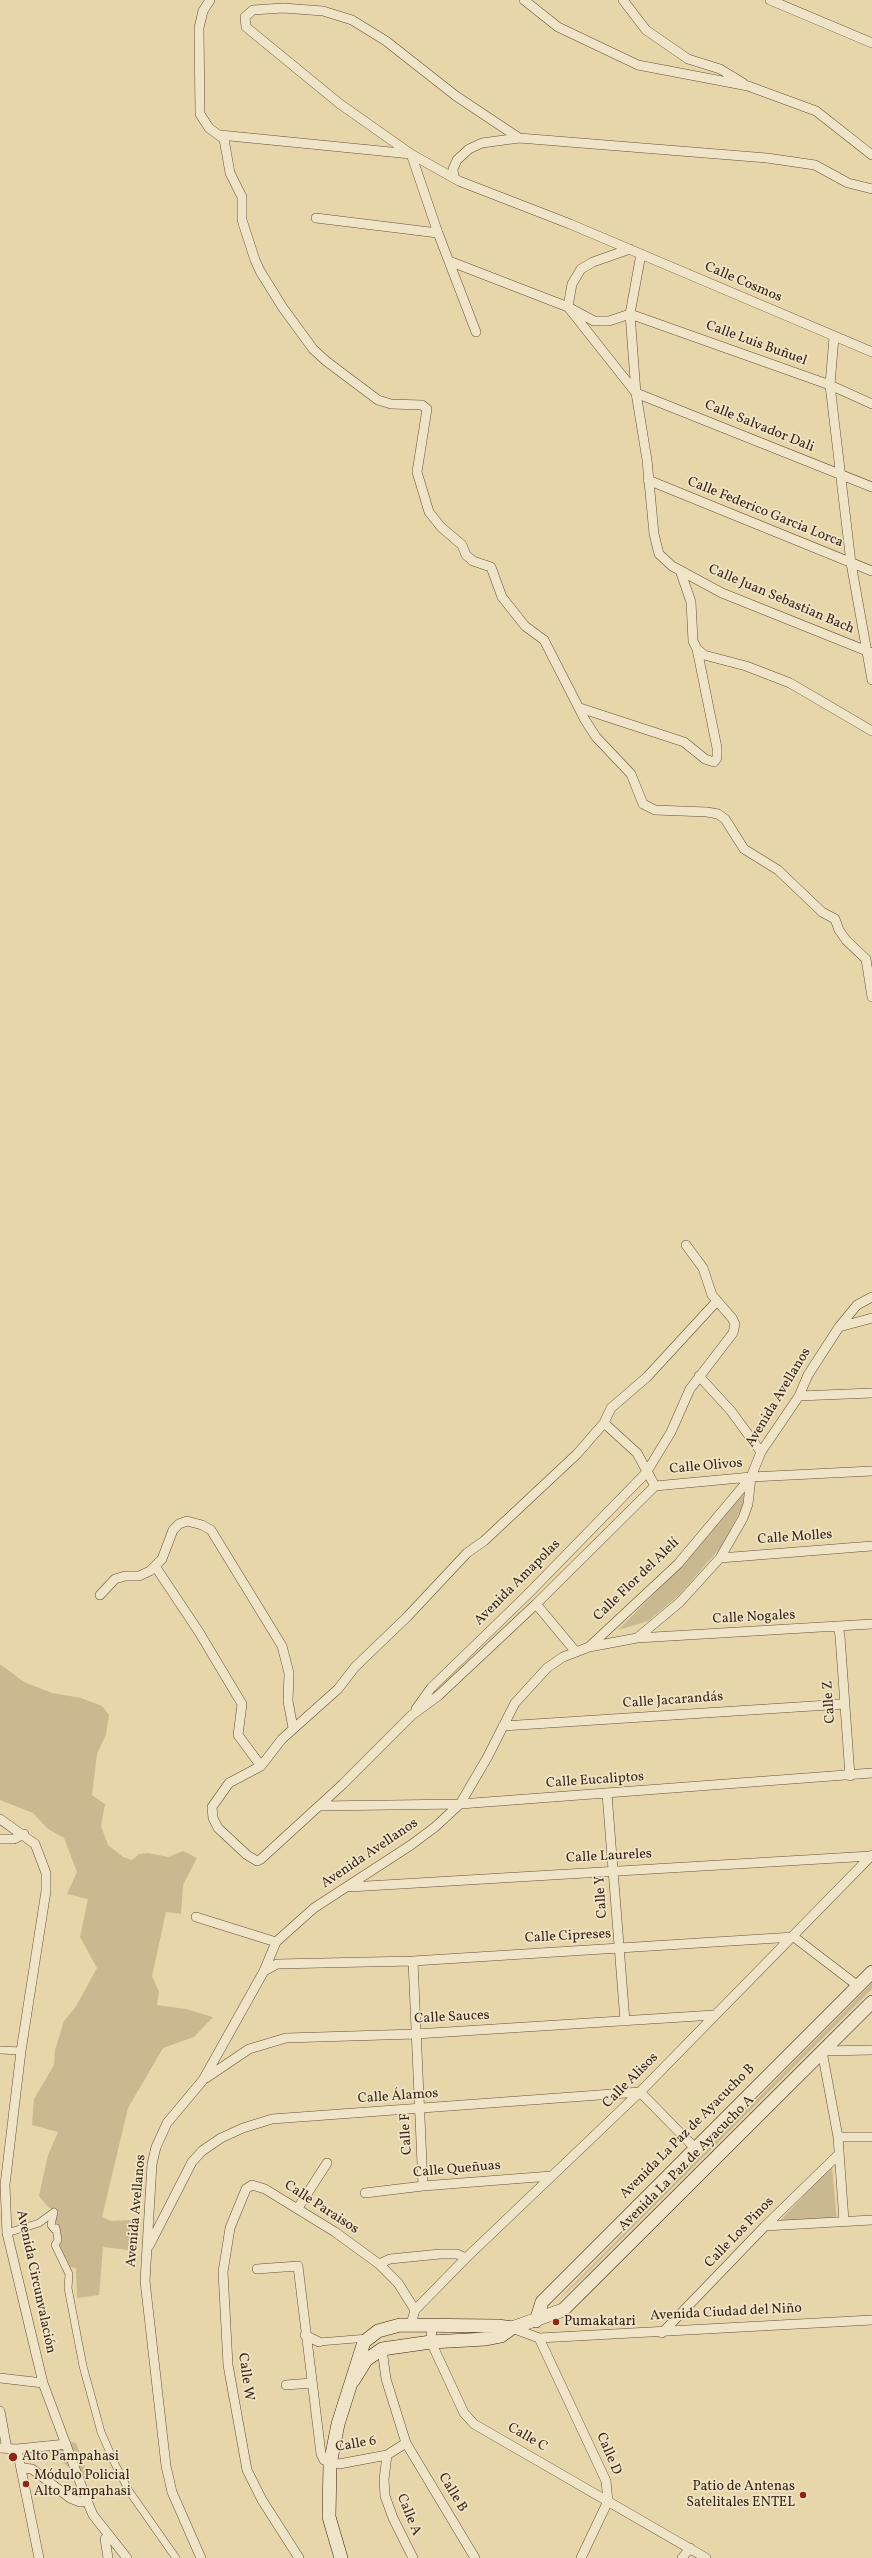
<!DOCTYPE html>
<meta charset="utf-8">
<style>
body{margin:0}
canvas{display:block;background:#e7d6a9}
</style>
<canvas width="872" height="2558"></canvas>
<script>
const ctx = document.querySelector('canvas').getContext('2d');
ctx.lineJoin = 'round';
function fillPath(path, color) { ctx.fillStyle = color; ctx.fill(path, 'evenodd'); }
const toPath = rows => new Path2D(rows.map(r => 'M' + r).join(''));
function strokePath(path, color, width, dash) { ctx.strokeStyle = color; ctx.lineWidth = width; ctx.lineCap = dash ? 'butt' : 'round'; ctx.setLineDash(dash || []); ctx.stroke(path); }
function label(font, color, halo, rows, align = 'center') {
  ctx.font = font + ' Vollkorn,serif'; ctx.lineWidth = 3.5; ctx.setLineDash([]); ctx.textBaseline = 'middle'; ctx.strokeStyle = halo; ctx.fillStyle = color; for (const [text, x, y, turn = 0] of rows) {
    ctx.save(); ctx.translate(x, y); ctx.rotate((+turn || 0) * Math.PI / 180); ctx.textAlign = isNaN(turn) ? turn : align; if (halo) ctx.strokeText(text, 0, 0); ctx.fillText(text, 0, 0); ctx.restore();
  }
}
fillPath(toPath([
 [744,1493,743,1506,721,1547,679,1595,648,1621,618,1630,686,1562],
 [0,1664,24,1682,52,1693,81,1698,102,1706,109,1715,106,1734,97,1754,92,1795,105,1804,101,1826,108,1845,123,1857,132,1860,139,1854,148,1853,168,1857,183,1851,197,1858,183,1885,181,1914,166,1912,152,1976,159,1992,157,2005,186,2009,213,2017,194,2037,163,2048,128,2108,102,2217,111,2221,132,2220,128,2250,103,2247,99,2295,77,2298,76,2268,70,2267,61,2249,54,2210,48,2207,39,2196,48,2155,58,2132,32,2125,34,2099,54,2065,55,2050,64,2021,75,2008,97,1968,80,1937,88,1899,67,1894,77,1872,64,1838,48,1829,33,1813,0,1800],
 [872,1983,872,1989,576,2284,553,2305],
 [832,2166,837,2221,777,2224],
 [74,2442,77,2445,88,2475,87,2479,83,2478,47,2450,50,2444]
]), '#c9b890');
const pedestrian = toPath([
 [0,2050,21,2051],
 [7,2233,39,2223,54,2212,51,2225,54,2229,56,2228,58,2240,55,2245,69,2274,68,2288,83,2366,101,2432,115,2464,129,2491,176,2558],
 [319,2342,368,2338]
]);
const minor = toPath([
 [210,0,203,11,199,28,200,114,209,128,224,139,230,173,242,197,242,220,255,260,260,271,283,308,313,349,326,361,378,400,391,404,422,405,427,409,417,472,429,512,441,527,462,545,466,555,473,561,491,567,502,597,525,626,544,640,585,720,596,737,631,774,643,804,655,810,707,812,718,814,725,819,744,849,778,870,822,912,835,919,839,930,846,940,866,959,872,997],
 [524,0,558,27,638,65,748,86,816,111,872,155],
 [623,0,646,30,688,59,720,69,743,83],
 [770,0,872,43],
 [220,135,411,154,438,233,476,332],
 [519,138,456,96,386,41,352,20,323,11,283,8,253,10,245,17,246,27,340,104,411,154,459,181,570,224,872,352],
 [454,177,453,169,457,160,469,149,482,143,519,138,767,158,815,165,848,183,872,189],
 [316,218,438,233],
 [630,249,593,262,581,269,572,284,568,307,594,321,609,321,630,314,830,385,872,404],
 [641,254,630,314,636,393,647,460,654,534,659,554,672,566,722,593,872,653],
 [449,261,568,307,636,393,872,487],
 [834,337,830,385,851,563,872,680],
 [648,480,872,571],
 [680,570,691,602,693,641,697,649,704,655,746,666,790,683,872,731],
 [580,708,684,742,705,759,714,762,717,758,717,748,697,649],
 [839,1327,872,1318],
 [699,1376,731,1411,761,1452],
 [799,1396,872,1393],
 [604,1423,637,1453,655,1486],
 [655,1486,536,1604,438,1696,412,1715,343,1784,261,1859,257,1861,247,1855,218,1828,213,1818,212,1807,229,1783,261,1766,282,1739,338,1689,355,1667,407,1617,467,1553,484,1541,577,1454,604,1423,611,1408,647,1377,717,1301],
 [655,1486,751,1477,872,1471],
 [720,1558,872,1546],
 [155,1566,199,1632,242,1704,238,1735,261,1766],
 [100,1595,115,1579,125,1576,139,1576,150,1571,162,1559,173,1530,179,1524,187,1521,202,1525,211,1530,282,1646,289,1673,288,1701,293,1728],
 [536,1604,576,1652],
 [838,1627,840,1636,850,1776],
 [637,1638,872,1624],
 [589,1647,678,1564,751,1477],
 [416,1709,431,1688,527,1595,646,1473,671,1432,690,1389,733,1333,735,1324,732,1318,712,1295,703,1268,686,1245],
 [503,1726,844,1704],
 [607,1794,625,2021],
 [320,1806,460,1804,872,1773],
 [0,1819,35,1844,46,1873,46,1891,21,2051,5,2185,7,2233,43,2383,87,2501,93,2515,127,2558],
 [0,1839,14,1839,24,1834],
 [350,1887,871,1856],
 [196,1917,276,1942],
 [413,1961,423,2186],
 [264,1971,277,1964,413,1961,794,1937,858,1986],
 [206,2078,249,2049,286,2038,416,2034,714,2015],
 [640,2092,694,2147],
 [838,2137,872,2137],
 [365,2193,423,2186,551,2176],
 [298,2208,327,2163],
 [844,2221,838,2137,822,2051,872,2050],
 [765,2226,872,2220],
 [149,2246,192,2162,202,2151,221,2138,243,2128,272,2119,640,2092],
 [379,2264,390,2259,440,2254,457,2254,466,2258],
 [257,2269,298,2266,321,2454,324,2460,339,2464,387,2455],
 [411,2324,415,2310,466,2258,640,2092,872,1855],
 [432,2325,431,2342,464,2413,474,2424,706,2558],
 [512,2328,539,2338,872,2320],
 [662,2333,765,2226,839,2154],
 [305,2335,319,2342],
 [539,2338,606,2481,608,2501,581,2558],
 [382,2349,386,2379,406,2443,475,2558],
 [0,2378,43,2383],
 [286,2385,312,2383],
 [0,2411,7,2449],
 [406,2443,387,2455,384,2479,385,2496,393,2518,413,2558],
 [0,2448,17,2449,66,2444],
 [17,2449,39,2558],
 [22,2468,32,2469,70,2498,80,2502,87,2501],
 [108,2558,105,2539,108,2535],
 [201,2558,172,2492,166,2466,145,2281,152,2164,156,2147,167,2123,203,2080,264,1971,276,1942,314,1908,411,1845,435,1827,460,1804,487,1758,515,1703,547,1668,563,1657,589,1647,637,1638,680,1602,720,1558,743,1518,748,1504,751,1477,761,1452,799,1396,808,1375,839,1327,857,1305,872,1297],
 [299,2558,262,2500,247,2470,228,2365,223,2272,230,2228,246,2189,252,2185,265,2189,335,2232,379,2264,398,2283,415,2310],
 [682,2558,690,2548]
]);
const secondary = toPath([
 [536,2321,542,2302,872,1972],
 [353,2381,366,2360,382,2349,431,2342,486,2339,501,2336,512,2328,563,2310,872,2002],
 [341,2558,329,2517,330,2464,338,2424,364,2342,378,2331,400,2325,498,2326,512,2328]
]);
strokePath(pedestrian, '#64503b', 8);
strokePath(minor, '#64503b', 10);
strokePath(secondary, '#392416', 14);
strokePath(pedestrian, '#efe4c7', 7);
strokePath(minor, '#efe4c7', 9);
strokePath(secondary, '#efe4c7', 13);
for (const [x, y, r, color] of [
 [556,2322,4,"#8f2418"],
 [13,2457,5,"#8f2418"],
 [26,2484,4,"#8f2418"],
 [803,2495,4,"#8f2418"]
]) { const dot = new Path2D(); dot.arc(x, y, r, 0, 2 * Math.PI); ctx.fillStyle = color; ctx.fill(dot); strokePath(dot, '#efe4c7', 1.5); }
label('14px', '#392416', '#efe4c7', [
 ["Calle Cosmos",743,283,23],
 ["Calle Luis Buñuel",756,344,20],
 ["Calle Salvador Dali",759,427,22],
 ["Calle Federico Garcia Lorca",765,513,22],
 ["Calle Juan Sebastian Bach",781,600,23],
 ["Avenida Avellanos",779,1398,-59],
 ["Calle Olivos",706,1467,-5],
 ["Calle Molles",795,1538,-4],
 ["Calle Flor del Alelí",637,1580,-44],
 ["Avenida Amapolas",518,1583,-45],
 ["Calle Nogales",754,1618,-3],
 ["Calle Jacarandás",673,1701,-4],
 ["Calle Z",830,1702,-94],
 ["Calle Eucaliptos",595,1781,-4],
 ["Avenida Avellanos",370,1854,-34],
 ["Calle Laureles",609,1857,-3],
 ["Calle Y",602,1897,-94],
 ["Calle Cipreses",568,1937,-3],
 ["Calle Sauces",452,2018,-3],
 ["Calle Alisos",631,2081,-45],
 ["Calle Álamos",398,2097,-4],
 ["Avenida La Paz de Ayacucho B",688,2132,-45],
 ["Calle F",407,2134,-93],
 ["Avenida La Paz de Ayacucho A",687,2164,-45],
 ["Calle Queñuas",457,2170,-5],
 ["Calle Paraisos",321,2208,33],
 ["Avenida Avellanos",137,2211,-85],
 ["Calle Los Pinos",740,2233,-46],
 ["Avenida Circunvalación",35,2282,78],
 ["Avenida Ciudad del Niño",726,2313,-3],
 ["Calle W",245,2377,82],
 ["Calle C",527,2438,30],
 ["Calle 6",356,2445,-10],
 ["Calle D",608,2454,67],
 ["Calle B",452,2493,59],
 ["Calle A",408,2515,68]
]);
label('14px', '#392416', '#efe4c7', [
 ["Pumakatari",564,2322],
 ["Alto Pampahasi",22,2457],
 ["Módulo Policial",34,2476],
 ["Alto Pampahasi",34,2492],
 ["Patio de Antenas",795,2487,"right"],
 ["Satelitales ENTEL",795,2503,"right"]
], 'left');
</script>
